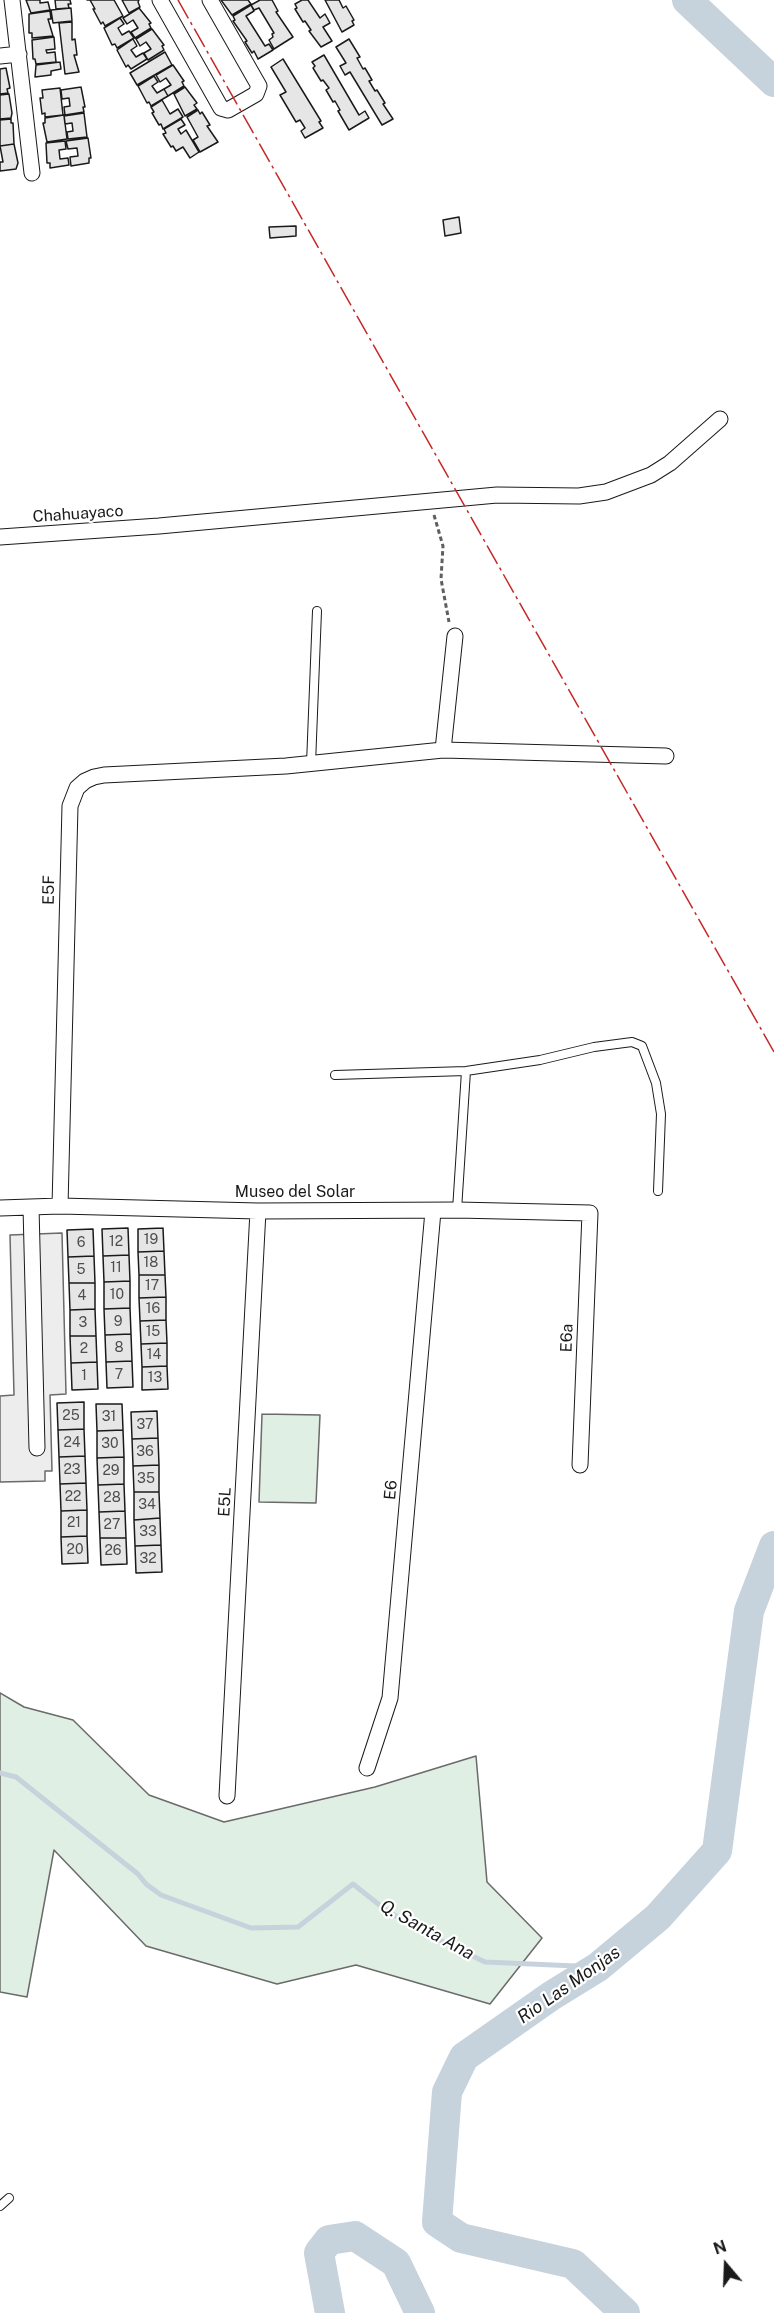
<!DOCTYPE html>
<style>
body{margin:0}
#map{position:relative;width:774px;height:2313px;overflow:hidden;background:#fff;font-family:"Public Sans",sans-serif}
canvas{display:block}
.north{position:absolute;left:696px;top:2235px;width:60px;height:60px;-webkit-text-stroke:4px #fff;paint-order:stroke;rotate:341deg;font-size:16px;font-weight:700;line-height:24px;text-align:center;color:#1a1a1a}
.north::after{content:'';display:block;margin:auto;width:21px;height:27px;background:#1a1a1a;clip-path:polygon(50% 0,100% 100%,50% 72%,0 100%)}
</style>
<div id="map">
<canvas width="774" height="2313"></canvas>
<div class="north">N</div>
</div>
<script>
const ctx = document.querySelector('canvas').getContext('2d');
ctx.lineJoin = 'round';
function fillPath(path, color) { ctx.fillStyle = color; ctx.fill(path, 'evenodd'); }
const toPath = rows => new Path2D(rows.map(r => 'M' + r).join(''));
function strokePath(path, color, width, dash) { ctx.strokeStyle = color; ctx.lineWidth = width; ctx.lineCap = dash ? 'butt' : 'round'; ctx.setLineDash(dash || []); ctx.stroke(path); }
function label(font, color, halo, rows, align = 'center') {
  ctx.font = font + ' "Public Sans",sans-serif'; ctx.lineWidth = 4.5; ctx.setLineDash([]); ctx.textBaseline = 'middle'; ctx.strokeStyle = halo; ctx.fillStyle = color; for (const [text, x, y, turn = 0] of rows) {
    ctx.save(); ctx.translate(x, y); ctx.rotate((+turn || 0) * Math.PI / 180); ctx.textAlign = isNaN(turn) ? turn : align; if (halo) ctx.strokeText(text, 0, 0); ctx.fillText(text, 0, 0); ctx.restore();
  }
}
const green = toPath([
 [262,1414,320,1415,316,1503,259,1502,262,1414],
 [0,1693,24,1707,73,1720,149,1795,224,1822,375,1787,476,1756,487,1882,542,1938,490,2004,356,1965,277,1984,146,1946,54,1850,27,1997,0,1992,0,1693]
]);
fillPath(green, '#e0efe3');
strokePath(green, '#6a6a6a', 1.5);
const parking = toPath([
 [62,1233,66,1394,50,1395,52,1471,45,1471,45,1481,0,1482,0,1396,14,1395,10,1235,62,1233]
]);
fillPath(parking, '#ededed');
strokePath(parking, '#6a6a6a', 1.5);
strokePath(toPath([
 [0,1773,16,1777,138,1874,146,1884,161,1895,251,1928,298,1927,353,1884,387,1911,431,1936,485,1962,598,1967]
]), '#c6d2dc', 5);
strokePath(toPath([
 [687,0,774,82],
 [330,2313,319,2253,329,2240,355,2236,396,2263,420,2313],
 [625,2313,573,2264,461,2238,437,2222,447,2092,464,2057,551,1996,598,1967,658,1917,717,1851,749,1611,774,1546]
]), '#c6d2dc', 30);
const building = toPath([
 [26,0,40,0,40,3,48,2,50,10,31,13,26,0],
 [55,0,70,0,71,4,68,4,69,8,56,9,55,0],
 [87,0,114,0,123,16,105,26,103,22,101,24,93,9,95,9,90,0,87,0],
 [122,0,139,0,138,2,140,7,129,13,122,0],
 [221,0,248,0,251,4,232,15,221,0],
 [260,0,272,0,278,11,276,12,293,37,274,49,269,40,273,37,272,34,274,33,259,8,254,10,251,5,260,0],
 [302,0,308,0,320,18,325,14,330,23,323,27,332,41,321,47,309,31,311,30,305,21,303,22,295,9,297,8,295,4,302,0],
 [325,0,339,0,343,8,346,6,354,20,352,21,354,25,342,32,325,0],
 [251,5,254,11,246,16,265,46,269,44,273,50,258,59,254,51,252,53,245,42,247,41,233,21,235,20,233,16,251,5],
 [71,8,72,21,53,23,51,10,71,8],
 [139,8,151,23,149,24,151,28,135,38,131,32,138,28,133,20,127,24,123,18,139,8],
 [50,11,51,19,48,19,53,36,32,38,32,33,29,33,29,14,50,11],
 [120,18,124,24,118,28,122,35,129,31,134,38,117,48,115,44,112,45,104,28,120,18],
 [72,22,72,40,75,39,77,55,74,55,79,72,65,74,59,23,72,22],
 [152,29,164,45,162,46,164,50,148,60,144,53,151,49,146,42,140,46,136,39,152,29],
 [54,37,55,49,46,50,47,53,55,52,56,62,36,64,35,59,33,59,32,40,54,37],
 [133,39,137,46,131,50,136,57,143,53,147,59,131,69,128,65,126,67,117,50,133,39],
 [349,39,360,57,357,58,363,69,365,68,372,80,369,81,375,91,377,90,385,103,383,104,393,119,382,125,350,72,345,75,340,66,346,63,336,47,349,39],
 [165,52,172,65,137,85,130,73,165,52],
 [324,55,359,115,365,111,369,118,349,130,338,111,340,110,335,101,333,102,326,90,329,88,323,80,321,81,313,68,315,66,312,62,324,55],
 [283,59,321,121,319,122,323,128,305,138,301,131,305,128,300,120,296,122,280,95,286,92,271,67,283,59],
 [60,62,61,69,51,71,51,75,35,77,36,65,60,62],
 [173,65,184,81,182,82,184,86,168,96,164,89,171,85,166,78,160,82,156,75,173,65],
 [6,68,10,88,7,89,8,93,0,94,0,69,6,68],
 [154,76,158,82,152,86,157,93,164,89,168,96,151,106,149,102,147,103,138,86,154,76],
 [81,87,85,107,83,107,84,112,65,115,64,107,70,106,69,98,62,99,61,90,81,87],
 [185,87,197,103,194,105,197,109,185,116,174,94,185,87],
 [60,88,63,115,45,117,45,113,42,114,40,98,43,98,42,90,60,88],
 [9,94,12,113,11,118,0,119,0,95,9,94],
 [162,100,170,114,178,109,183,117,163,129,161,124,159,125,152,113,154,112,151,107,162,100],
 [198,110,200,114,202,112,210,125,207,126,218,142,200,152,193,140,198,137,187,117,198,110],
 [84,113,87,137,68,139,67,132,73,131,72,123,65,124,64,116,84,113],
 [64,115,67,139,47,142,43,123,45,123,45,118,64,115],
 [11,119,11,123,13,123,14,144,0,146,0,120,11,119],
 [181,119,185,125,178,129,181,134,186,130,199,152,190,158,183,147,176,151,173,146,171,147,163,134,166,133,164,129,181,119],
 [88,138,91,158,89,158,89,163,71,166,70,157,78,156,77,148,68,149,66,141,88,138],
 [65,141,66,149,59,150,60,159,68,158,69,165,50,168,50,163,47,163,46,143,65,141],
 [14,144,18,163,16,169,0,171,0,162,3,162,0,146,14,144],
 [459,217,461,233,445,236,443,220,459,217],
 [296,226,296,236,270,238,269,227,296,226],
 [128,1228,129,1255,103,1256,102,1229,128,1228],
 [163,1228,164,1251,138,1252,138,1229,163,1228],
 [93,1229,94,1256,68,1257,67,1230,93,1229],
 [164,1251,165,1275,139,1275,138,1252,164,1251],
 [129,1255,130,1281,104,1282,103,1256,129,1255],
 [94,1256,95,1283,69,1283,68,1257,94,1256],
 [139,1275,165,1275,166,1297,139,1298,139,1275],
 [130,1281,130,1308,104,1309,104,1282,130,1281],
 [69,1283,95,1283,95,1309,70,1310,69,1283],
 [166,1297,166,1320,140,1321,139,1298,166,1297],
 [130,1308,131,1334,105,1335,104,1309,130,1308],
 [95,1309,96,1336,70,1336,70,1310,95,1309],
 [166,1320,167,1343,141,1344,140,1321,166,1320],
 [131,1334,132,1361,106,1362,105,1335,131,1334],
 [70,1336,96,1336,97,1362,71,1363,70,1336],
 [167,1343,167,1366,142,1367,141,1344,167,1343],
 [132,1361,133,1387,107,1388,106,1362,132,1361],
 [97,1362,98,1389,72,1390,71,1363,97,1362],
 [167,1366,168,1389,142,1390,142,1367,167,1366],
 [84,1402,84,1429,58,1430,57,1403,84,1402],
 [96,1404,122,1404,123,1430,97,1431,96,1404],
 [157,1411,158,1438,132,1439,131,1412,157,1411],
 [84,1429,85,1456,59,1457,58,1430,84,1429],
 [123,1430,124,1457,97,1458,97,1431,123,1430],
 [158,1438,159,1465,133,1466,132,1439,158,1438],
 [85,1456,86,1483,60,1484,59,1457,85,1456],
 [124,1457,124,1484,98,1485,97,1458,124,1457],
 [159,1465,159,1492,134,1492,133,1466,159,1465],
 [86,1483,87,1510,61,1511,60,1484,86,1483],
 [124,1484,125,1511,99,1512,98,1485,124,1484],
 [134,1492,159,1492,160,1518,134,1520,134,1492],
 [87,1510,87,1536,61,1537,61,1511,87,1510],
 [125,1511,126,1538,100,1538,99,1512,125,1511],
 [160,1518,161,1545,135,1546,134,1520,160,1518],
 [87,1536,88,1563,62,1564,61,1537,87,1536],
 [100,1538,126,1538,127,1564,101,1565,100,1538],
 [161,1545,162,1572,136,1573,135,1546,161,1545]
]);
fillPath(building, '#e6e6e6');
strokePath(building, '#1a1a1a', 1.5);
const service = toPath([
 [311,764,317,611],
 [335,1075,466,1071,540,1060,594,1047,632,1042,642,1046,656,1083,661,1114,658,1191],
 [457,1210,466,1071],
 [0,2206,9,2198]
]);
const minor = toPath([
 [12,0,32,173],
 [160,0,221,108,228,110,256,94,259,86,210,0],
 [0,56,19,54],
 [0,537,159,526,497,495,579,496,606,492,651,475,670,463,720,419],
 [443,750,455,636],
 [60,1206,70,806,77,788,85,781,94,777,104,775,286,766,443,750,666,756],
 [31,1207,37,1448],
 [0,1208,60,1206,258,1211,457,1210,590,1213,580,1465],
 [367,1768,390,1698,433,1211],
 [227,1796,258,1211]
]);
strokePath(service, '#1a1a1a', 10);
strokePath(minor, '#1a1a1a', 17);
strokePath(toPath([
 [434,515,443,546,441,579,449,622]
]), '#5f5f5f', 3, [4.5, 3]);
strokePath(service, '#fff', 8);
strokePath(minor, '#fff', 15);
strokePath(toPath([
 [178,0,774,1052]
]), '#c62828', 1.5, [21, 4.5, 3, 4.5]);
label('14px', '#4d4d4d', null, [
 ["19",151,1240],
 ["12",116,1242],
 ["6",81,1243],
 ["18",151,1263],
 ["11",116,1268],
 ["5",81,1270],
 ["17",152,1286],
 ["10",117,1295],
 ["4",82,1296],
 ["16",153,1309],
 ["9",118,1322],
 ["3",83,1323],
 ["15",153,1332],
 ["8",119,1348],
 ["2",84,1349],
 ["14",154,1355],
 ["7",119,1375],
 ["1",84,1376],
 ["13",155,1378],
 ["25",71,1416],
 ["31",109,1417],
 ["37",145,1425],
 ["24",72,1443],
 ["30",110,1444],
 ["36",145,1452],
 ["23",72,1470],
 ["29",111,1471],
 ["35",146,1479],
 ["22",73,1497],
 ["28",112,1498],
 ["34",147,1505],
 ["21",74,1523],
 ["27",112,1525],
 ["33",148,1532],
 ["20",75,1550],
 ["26",113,1551],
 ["32",148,1559]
]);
label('16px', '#1a1a1a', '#fff', [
 ["Chahuayaco",78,514,-4],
 ["E5F",49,890,-89],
 ["Museo del Solar",295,1192],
 ["E6a",567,1338,-88],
 ["E6",391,1490,-85],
 ["E5L",225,1502,-87]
]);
label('italic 18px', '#1a1a1a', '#fff', [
 ["Q. Santa Ana",427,1930,29],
 ["Rio Las Monjas",569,1985,-35]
]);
</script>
